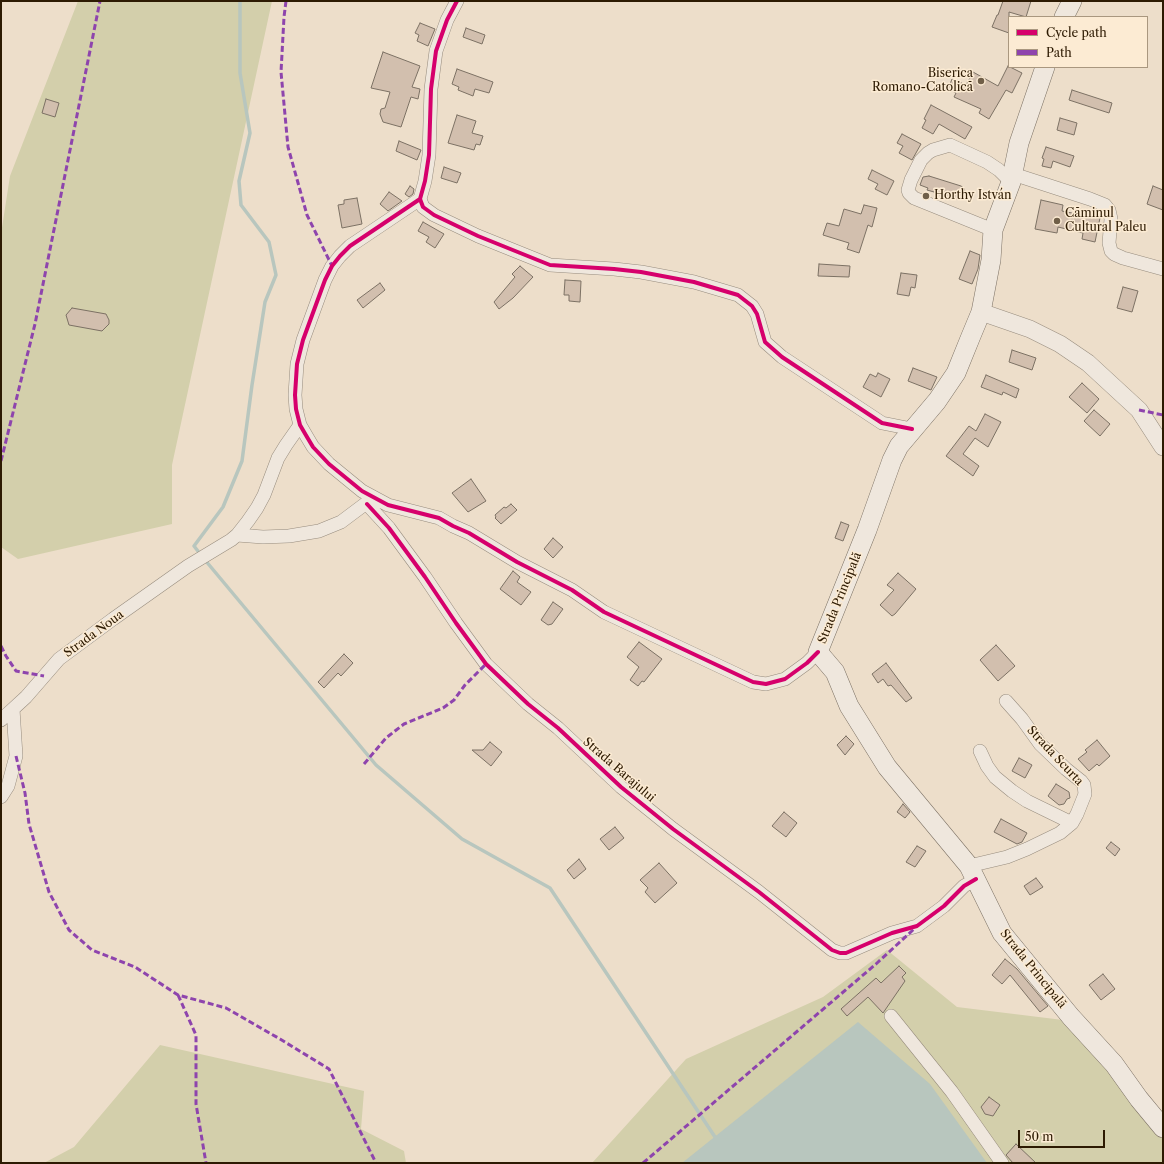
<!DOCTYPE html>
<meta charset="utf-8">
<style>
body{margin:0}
#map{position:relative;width:1164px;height:1164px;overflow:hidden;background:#eddeca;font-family:"Libre Caslon Text",serif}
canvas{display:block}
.frame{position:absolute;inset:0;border:2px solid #2d1a02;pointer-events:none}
.legend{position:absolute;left:1008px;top:16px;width:140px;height:52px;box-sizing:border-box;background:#fcebd3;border:1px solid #a9977f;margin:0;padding:5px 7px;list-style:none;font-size:12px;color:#2d1a02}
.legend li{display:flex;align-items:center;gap:8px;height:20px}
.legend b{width:20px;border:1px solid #a9977f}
.scale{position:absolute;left:1018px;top:1130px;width:87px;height:18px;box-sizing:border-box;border:2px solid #2d1a02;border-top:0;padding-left:5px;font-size:12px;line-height:14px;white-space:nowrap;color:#2d1a02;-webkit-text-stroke:3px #fcebd3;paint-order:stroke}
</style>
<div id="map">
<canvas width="1164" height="1164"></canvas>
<div class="frame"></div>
<ul class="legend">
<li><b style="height:5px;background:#d6006c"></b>Cycle path</li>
<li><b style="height:5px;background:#8e44ad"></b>Path</li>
</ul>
<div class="scale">50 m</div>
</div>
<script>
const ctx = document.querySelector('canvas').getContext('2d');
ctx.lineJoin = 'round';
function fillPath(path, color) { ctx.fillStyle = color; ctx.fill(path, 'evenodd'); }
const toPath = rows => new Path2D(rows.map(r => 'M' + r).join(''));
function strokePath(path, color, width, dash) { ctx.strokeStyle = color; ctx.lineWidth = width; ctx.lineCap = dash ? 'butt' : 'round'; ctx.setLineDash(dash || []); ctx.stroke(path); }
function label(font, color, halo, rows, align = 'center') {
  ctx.font = font + ' "Libre Caslon Text",serif'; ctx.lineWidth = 3; ctx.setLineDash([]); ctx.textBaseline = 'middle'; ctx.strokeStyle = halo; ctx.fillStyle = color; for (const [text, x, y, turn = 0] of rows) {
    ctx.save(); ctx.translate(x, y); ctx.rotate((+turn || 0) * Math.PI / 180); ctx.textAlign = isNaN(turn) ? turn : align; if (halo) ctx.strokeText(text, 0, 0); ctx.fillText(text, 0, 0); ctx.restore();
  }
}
fillPath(toPath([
 [78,1,272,1,172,465,172,524,18,559,1,547,1,234,10,176],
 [887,950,957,1007,1063,1020,1163,1119,1163,1163,592,1163,686,1059,823,997],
 [160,1045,364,1091,361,1129,404,1151,406,1163,44,1163,74,1147]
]), '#d3cfab');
fillPath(toPath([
 [858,1022,930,1084,987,1163,682,1163]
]), '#b8c6be');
strokePath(toPath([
 [201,555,194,546,223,507,242,461,252,385,265,302,276,275,269,242,241,205,239,181,250,133,240,73,240,1],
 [205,560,376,765,462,839,550,888,715,1137]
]), '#b8c6be', 3.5);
const building = toPath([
 [1003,1,1031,1,1026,17,1009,12,1009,33,992,27,997,15,998,15,1003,1],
 [420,23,435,29,428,46,417,41,419,35,415,33,420,23],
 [466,28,485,35,482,44,463,37,466,28],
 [383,52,420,66,412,87,420,89,418,99,411,97,401,127,383,122,380,114,381,109,385,108,390,92,371,88,383,52],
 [1008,66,1022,73,1012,93,1006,90,989,119,979,113,981,109,954,97,956,93,948,89,952,79,966,85,973,72,998,86,1008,66],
 [457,69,493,82,489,93,475,89,473,96,458,90,459,87,452,84,457,69],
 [1072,90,1112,103,1109,113,1069,100,1072,90],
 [46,99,59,103,55,117,42,113,46,99],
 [931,105,972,127,965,139,939,124,933,134,922,128,926,120,924,119,931,105],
 [457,115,476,121,472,133,483,136,480,145,476,144,474,150,448,143,457,115],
 [1060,118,1077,123,1074,135,1057,130,1060,118],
 [902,134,921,144,912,160,899,153,903,146,897,143,902,134],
 [399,141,421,150,417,160,396,151,399,141],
 [1046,147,1074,156,1070,167,1053,161,1051,168,1042,166,1044,159,1042,158,1046,147],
 [444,167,461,173,457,183,441,178,444,167],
 [872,170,894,181,887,195,875,189,878,184,868,179,872,170],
 [929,176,961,186,964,188,965,192,964,197,958,199,940,196,941,194,927,190,928,188,920,185,923,177,929,176],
 [410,186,414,189,413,194,409,197,405,194,410,186],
 [1153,186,1163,190,1163,210,1147,204,1153,186],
 [389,192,402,201,388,211,380,204,389,192],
 [357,198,362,224,342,228,338,205,344,204,344,200,357,198],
 [1041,200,1063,205,1062,211,1087,216,1088,210,1101,213,1095,242,1082,239,1083,233,1058,227,1057,233,1035,229,1041,200],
 [864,205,877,208,872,227,868,225,859,253,847,249,849,243,823,235,827,223,839,226,844,209,861,214,864,205],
 [423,222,444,234,435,248,426,242,429,237,418,231,423,222],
 [970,251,980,255,978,269,972,284,959,279,970,251],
 [819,264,850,266,849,277,818,276,819,264],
 [520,266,533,277,513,298,499,309,494,302,515,277,512,274,520,266],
 [901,273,917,275,915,288,911,287,909,296,897,294,901,273],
 [565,280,581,281,580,302,569,301,569,295,564,295,565,280],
 [380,283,385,290,363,308,357,300,380,283],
 [1123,287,1138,291,1132,312,1117,308,1123,287],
 [72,308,106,314,109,320,109,324,102,331,69,325,66,315,72,308],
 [1012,350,1036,358,1032,370,1009,362,1012,350],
 [913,368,937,377,931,390,908,381,913,368],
 [878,373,890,379,881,397,863,387,870,374,876,377,878,373],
 [986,375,1019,389,1016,398,1003,392,1002,395,981,387,986,375],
 [1082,383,1099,399,1087,413,1069,397,1082,383],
 [1094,410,1110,424,1100,436,1084,421,1094,410],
 [985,414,1001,422,988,447,975,438,963,454,979,466,973,476,946,456,969,426,976,431,985,414],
 [471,479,486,501,468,512,452,493,471,479],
 [511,504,517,510,501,524,495,518,496,517,495,515,504,507,506,508,511,504],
 [841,522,849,525,843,541,835,538,841,522],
 [553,538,563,547,553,558,544,549,553,538],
 [513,571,520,577,517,582,531,592,521,605,500,589,513,571],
 [898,573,916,589,895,614,892,616,880,605,894,590,887,585,898,573],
 [553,602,563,609,552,624,548,625,541,620,553,602],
 [639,642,662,659,644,682,642,681,638,686,630,680,639,667,627,657,639,642],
 [996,645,1015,666,998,681,980,660,996,645],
 [344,654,353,663,341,676,338,673,324,688,318,682,344,654],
 [886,663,912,698,906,702,891,685,888,686,883,679,878,683,872,674,886,663],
 [846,736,854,744,845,755,837,745,846,736],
 [1097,740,1110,756,1099,766,1097,764,1089,771,1078,759,1087,752,1085,750,1097,740],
 [490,742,502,752,491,766,472,750,483,750,490,742],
 [1019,758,1032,765,1025,778,1012,771,1019,758],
 [1056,784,1069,792,1070,798,1067,799,1064,804,1059,805,1048,796,1056,784],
 [903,804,910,812,905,818,897,812,903,804],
 [784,812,797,823,786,837,772,826,784,812],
 [1001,819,1027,833,1022,842,1017,844,994,832,1001,819],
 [615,827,624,838,609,850,600,839,615,827],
 [1111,842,1120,849,1115,856,1106,848,1111,842],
 [917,846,926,851,915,867,906,862,917,846],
 [579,859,586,869,574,879,567,870,579,859],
 [659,863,677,883,655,903,645,892,648,888,640,880,659,863],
 [1036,878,1043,887,1030,895,1024,886,1036,878],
 [1005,959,1017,969,1048,1006,1040,1012,1010,975,1002,984,992,975,1005,959],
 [899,966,906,973,902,977,905,981,883,1013,868,997,847,1016,841,1009,876,978,881,983,899,966],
 [1103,974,1115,989,1101,1000,1089,985,1103,974],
 [989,1097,1000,1105,993,1116,985,1114,981,1107,989,1097],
 [1016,1144,1036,1163,1013,1163,1006,1155,1016,1144]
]);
fillPath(building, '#d2bfae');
strokePath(building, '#7c7164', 1);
const minor = toPath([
 [457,1,447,20,436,51,431,89,429,155,425,181,420,199,423,207,434,215,478,236,550,265,614,269,641,272,694,282,738,295,752,306,757,314,765,342,782,357,882,423,912,429],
 [1013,174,1090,199,1105,205,1109,210,1111,219,1109,243,1111,251,1114,254,1123,258,1163,269],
 [420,199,350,246,340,256,332,266,325,280,303,340,297,364,295,395,296,409,300,425,307,437,313,447,329,464,362,491,388,505,439,518,453,526,469,533,517,562,572,590,604,612,753,682,766,684,785,679,807,663,818,652],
 [993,230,914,198,909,193,908,190,911,180,921,160,928,153,933,150,950,145,987,162,999,170,1011,182],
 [367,504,389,528,425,577,456,623,486,664,528,704,558,728,621,787,673,829,759,892,832,950,840,953,846,953,892,933,917,926,944,906,964,886,976,879],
 [237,535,263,537,289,536,319,531,341,522,373,498],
 [1,720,26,697,59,659,113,619,188,566,231,540,237,535,248,521,257,508,264,495,278,458,286,445,300,425],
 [980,751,987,766,995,777,1012,791,1027,801,1072,823],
 [1,797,8,786,16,756,13,709],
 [969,866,1007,857,1027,849,1060,833,1072,823,1077,814,1085,794,1084,785,1081,781,1066,769,1040,744,1022,719,1006,701],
 [891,1016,952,1092,1002,1163]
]);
const tertiary = toPath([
 [981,312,1030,329,1060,344,1088,363,1139,410,1163,447]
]);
const secondary = toPath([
 [1064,17,1072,1],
 [1045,67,1019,143,1011,182,993,230,991,260,981,312,971,336,956,373,937,401,899,446,892,460,867,530,818,652,835,672,849,706,887,767,969,866,1002,933,1071,1017,1114,1064,1139,1099,1163,1128]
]);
strokePath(minor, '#978c7e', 14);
strokePath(tertiary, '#978c7e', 18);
strokePath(secondary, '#7c7164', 20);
strokePath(minor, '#efe7dd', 13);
strokePath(tertiary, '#efe7dd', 17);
strokePath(secondary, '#efe7dd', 19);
strokePath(toPath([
 [286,1,284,17,281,72,288,147,307,215,332,266],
 [1139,410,1163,415],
 [1,461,35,324,100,1],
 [1,646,6,656,16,671,44,676],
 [16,756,25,793,29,824,49,892,69,930,92,950,135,967,178,995,226,1008,280,1039,329,1069,376,1163],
 [364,764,386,738,404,724,443,708,454,700,465,685,486,664],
 [178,995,196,1035,196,1104,206,1163],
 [643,1163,876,964,914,929]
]), '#8e44ad', 3, [6, 3]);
strokePath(toPath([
 [457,1,447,20,436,51,431,89,429,155,425,181,420,199,423,207,434,215,478,236,550,265,614,269,641,272,694,282,738,295,752,306,757,314,765,342,782,357,882,423,912,429],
 [420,199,350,246,340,256,332,266,325,280,303,340,297,364,295,395,296,409,300,425,307,437,313,447,329,464,362,491,388,505,439,518,453,526,469,533,517,562,572,590,604,612,753,682,766,684,785,679,807,663,818,652],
 [367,504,389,528,425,577,456,623,486,664,528,704,558,728,621,787,673,829,759,892,832,950,840,953,846,953,892,933,917,926,944,906,964,886,976,879]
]), '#d6006c', 4);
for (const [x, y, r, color] of [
 [981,81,4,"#705f48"],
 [926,196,4,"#705f48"],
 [1057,221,4,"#705f48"]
]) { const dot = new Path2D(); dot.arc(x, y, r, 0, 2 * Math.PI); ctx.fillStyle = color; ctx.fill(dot); strokePath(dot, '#fcebd3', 1.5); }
label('12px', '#2d1a02', '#fcebd3', [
 ["Biserica",973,74,"right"],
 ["Romano-Catolică",973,88,"right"],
 ["Horthy István",934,196],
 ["Căminul",1065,214],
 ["Cultural Paleu",1065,228]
], 'left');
label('12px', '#2d1a02', '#fcebd3', [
 ["Strada Principală",840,598,-68],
 ["Strada Noua",94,634,-36],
 ["Strada Scurta",1055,756,47],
 ["Strada Barajului",619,770,41],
 ["Strada Principală",1033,969,51]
]);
</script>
